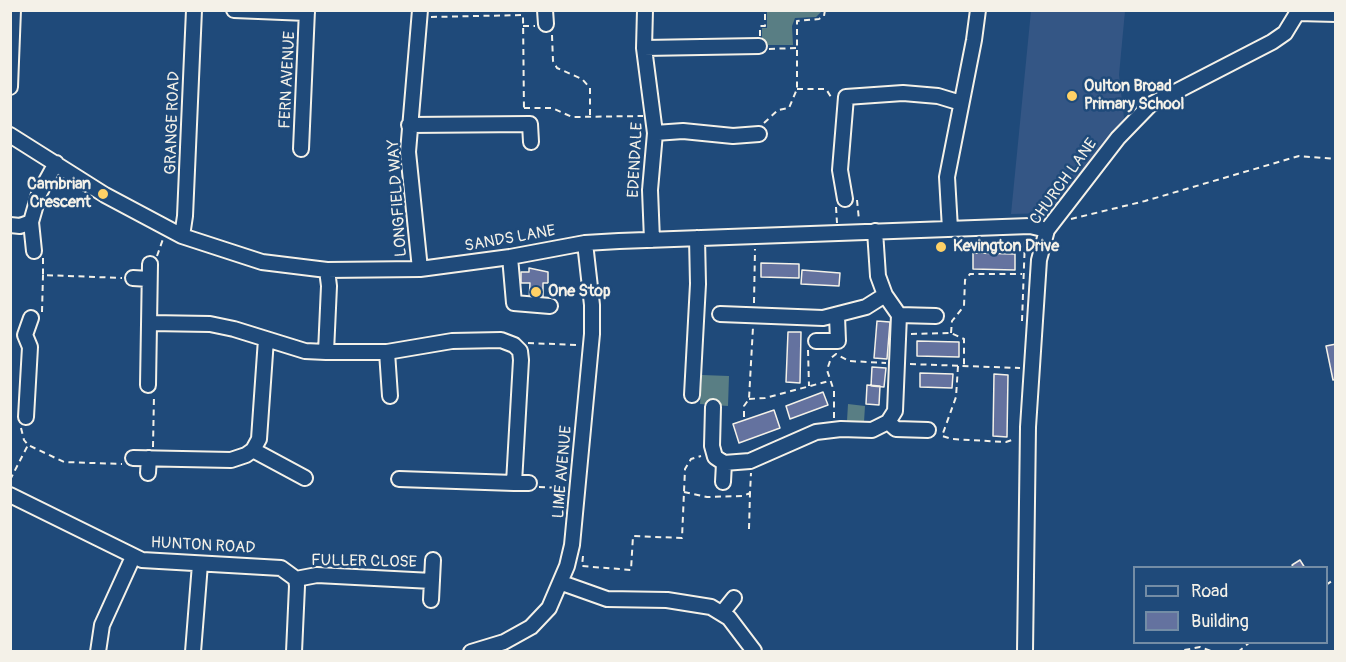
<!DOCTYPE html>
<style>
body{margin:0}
#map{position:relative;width:1346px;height:662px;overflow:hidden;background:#1f4a7a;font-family:Pangolin,sans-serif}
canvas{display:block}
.frame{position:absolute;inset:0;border:12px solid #f4f1e8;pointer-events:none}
.legend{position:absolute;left:1133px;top:566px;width:195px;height:78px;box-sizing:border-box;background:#1f4a7a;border:2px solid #748da6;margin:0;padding:8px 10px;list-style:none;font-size:18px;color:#f4f1e8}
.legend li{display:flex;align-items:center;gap:12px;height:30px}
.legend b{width:30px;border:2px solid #748da6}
</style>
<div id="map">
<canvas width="1346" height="662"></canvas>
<div class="frame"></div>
<ul class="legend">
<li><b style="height:8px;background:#1f4a7a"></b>Road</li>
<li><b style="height:16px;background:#64729f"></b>Building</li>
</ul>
</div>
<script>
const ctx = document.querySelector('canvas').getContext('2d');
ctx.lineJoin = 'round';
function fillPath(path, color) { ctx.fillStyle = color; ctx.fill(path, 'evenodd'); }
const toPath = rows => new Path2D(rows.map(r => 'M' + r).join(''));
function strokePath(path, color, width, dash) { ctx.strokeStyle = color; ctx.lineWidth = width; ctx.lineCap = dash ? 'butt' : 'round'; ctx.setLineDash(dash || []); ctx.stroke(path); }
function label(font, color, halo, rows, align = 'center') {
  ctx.font = font + ' Pangolin,sans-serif'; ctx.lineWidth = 5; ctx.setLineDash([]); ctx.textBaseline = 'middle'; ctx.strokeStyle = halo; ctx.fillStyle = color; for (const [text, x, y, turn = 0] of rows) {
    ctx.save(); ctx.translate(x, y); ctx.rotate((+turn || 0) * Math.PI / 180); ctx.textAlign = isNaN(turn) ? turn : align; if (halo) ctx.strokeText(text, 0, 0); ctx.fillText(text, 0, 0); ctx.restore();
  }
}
fillPath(toPath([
 [1031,11,1125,11,1119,75,1124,118,1051,213,1011,214]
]), '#345685');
fillPath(toPath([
 [767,11,821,11,821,12,816,17,795,18,792,26,793,45,762,45,762,28,767,28],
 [702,375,729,376,728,406,700,404],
 [848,404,865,406,864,422,847,421]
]), '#597e84');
const building = toPath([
 [973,253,1015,254,1015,270,973,269,973,253],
 [761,263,799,264,799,278,761,277,761,263],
 [529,268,548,272,548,283,543,283,543,302,529,302,530,283,521,283,521,272,529,272,529,268],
 [802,270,840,273,839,286,801,284,802,270],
 [877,321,890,322,887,359,874,358,877,321],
 [788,332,801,332,800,383,786,382,788,332],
 [917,341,959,342,959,357,917,356,917,341],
 [1336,344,1336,379,1333,380,1326,346,1336,344],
 [872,367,886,368,884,387,871,386,872,367],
 [920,373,953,374,952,388,920,387,920,373],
 [994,374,1008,375,1007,437,993,436,994,374],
 [867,385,880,386,879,405,866,404,867,385],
 [823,392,828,405,790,419,786,406,823,392],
 [774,410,780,428,739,443,733,424,774,410],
 [1300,560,1305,568,1294,568,1292,565,1300,560]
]);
fillPath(building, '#64729f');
strokePath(building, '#f4f1e8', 1.5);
const minor = toPath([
 [234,10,307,13],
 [545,10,546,24],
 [645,10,644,48,655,133,650,190,652,240],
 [1298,13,1336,14],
 [644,48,759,46],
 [10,87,13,10],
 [409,125,530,124,531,142],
 [655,133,683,131,733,136,759,134],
 [10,135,105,195,182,236,262,262,327,270,420,269,510,257,585,243,619,241,1030,226,1047,230],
 [301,149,307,10],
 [845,199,840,170,846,97,903,93,938,96,961,103],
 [10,225,20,226,31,222],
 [950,229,947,177,974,40,978,10],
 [875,231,878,276,885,295,899,315,895,411,888,422],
 [182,236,185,216,194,10],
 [34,251,31,222,39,194,56,163],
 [510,257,514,303,550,306],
 [420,269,408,152,420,10],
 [133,278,149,279],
 [720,314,823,318,866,307,885,295],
 [899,315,936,316],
 [150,323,210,324,234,329,305,351,326,352,387,352,452,341,501,340,514,345,520,351,521,360,514,483,399,479],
 [816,341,838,341,837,316],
 [326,352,329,286,327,270],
 [387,352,390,396],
 [148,385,150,264],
 [692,395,698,284,697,238],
 [713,407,712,446,715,457,724,463],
 [26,417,30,347,25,335,31,318],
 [253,450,305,478],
 [133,458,231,460,246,455,253,450,259,439,266,339],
 [148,473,149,458],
 [723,482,724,463,750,461,816,432,841,429,872,430,888,422,896,429,928,430],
 [514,483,529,483],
 [10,495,142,560,281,568,296,579,297,586,294,652],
 [296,579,317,575,432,581],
 [562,583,607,599,667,600,711,607,729,618,754,651],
 [431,600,433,560],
 [722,613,734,598],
 [98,652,102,625,133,557],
 [193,652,200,564],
 [471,652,504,642,531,627,549,608,567,566,572,545,592,334,592,305,585,243],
 [1025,652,1028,427,1039,260,1047,230,1118,138,1150,105,1272,42,1285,33,1299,10]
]);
strokePath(minor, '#f4f1e8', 18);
strokePath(toPath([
 [431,17,523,15,524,112],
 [523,26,535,26],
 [552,35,553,61,557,68,582,79,590,88,590,117],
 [760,36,760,26,765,26,765,10],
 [769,49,796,48],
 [797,89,826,89,831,97],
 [524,108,552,108,572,117,643,116],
 [764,123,778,110,789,108,797,89,797,21,819,19,824,16,825,10],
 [857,200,859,220],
 [836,207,837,223],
 [1071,219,1145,201,1299,156,1336,159],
 [157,256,163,239],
 [43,258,43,275,122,278],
 [754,303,755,249],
 [42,312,43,275],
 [1022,321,1025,239],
 [951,333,952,321,964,306,965,280,970,274,1022,274],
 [911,334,951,333,964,339,964,366],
 [528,343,579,345],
 [808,350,809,386],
 [910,364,1020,368],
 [958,366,956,397,942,436,952,439,1006,442,1015,439],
 [749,399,765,398,829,381],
 [744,417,744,406,749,399,753,327],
 [834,418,834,391,827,370,831,358,836,354,849,361,886,363],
 [21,428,24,440,28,445,64,462,122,464],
 [153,447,154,395],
 [10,480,28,445],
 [539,487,566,488],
 [684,492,707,497,743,496,750,493,751,473],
 [749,529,750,493],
 [583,556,582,566,631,570,633,536,682,538,685,469,691,459,701,456],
 [1326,585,1336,578],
 [1174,652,1200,647,1214,652],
 [1238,652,1250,642]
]), '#f4f1e8', 2, [6, 4.5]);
strokePath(minor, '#1f4a7a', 14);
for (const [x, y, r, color] of [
 [1072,96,6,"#ffd166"],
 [103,194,6,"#ffd166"],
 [941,247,6,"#ffd166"],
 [536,292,6,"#ffd166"]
]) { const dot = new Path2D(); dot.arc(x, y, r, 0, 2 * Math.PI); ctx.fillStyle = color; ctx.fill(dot); strokePath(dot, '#1f4a7a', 2); }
label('16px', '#f4f1e8', '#1f4a7a', [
 ["FERN AVENUE",288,80,-87],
 ["GRANGE ROAD",173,123,-88],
 ["EDENDALE",636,160,-87],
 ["CHURCH LANE",1064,182,-54],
 ["LONGFIELD WAY",398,198,-94],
 ["SANDS LANE",510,239,-10],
 ["LIME AVENUE",563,472,-85],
 ["HUNTON ROAD",203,546,3],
 ["FULLER CLOSE",364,562,1]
]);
label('bold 16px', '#f4f1e8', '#1f4a7a', [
 ["Oulton Broad",1084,87],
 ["Primary School",1084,105],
 ["Cambrian",91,185,"right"],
 ["Crescent",91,203,"right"],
 ["Kevington Drive",953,247],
 ["One Stop",548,292]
], 'left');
</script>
